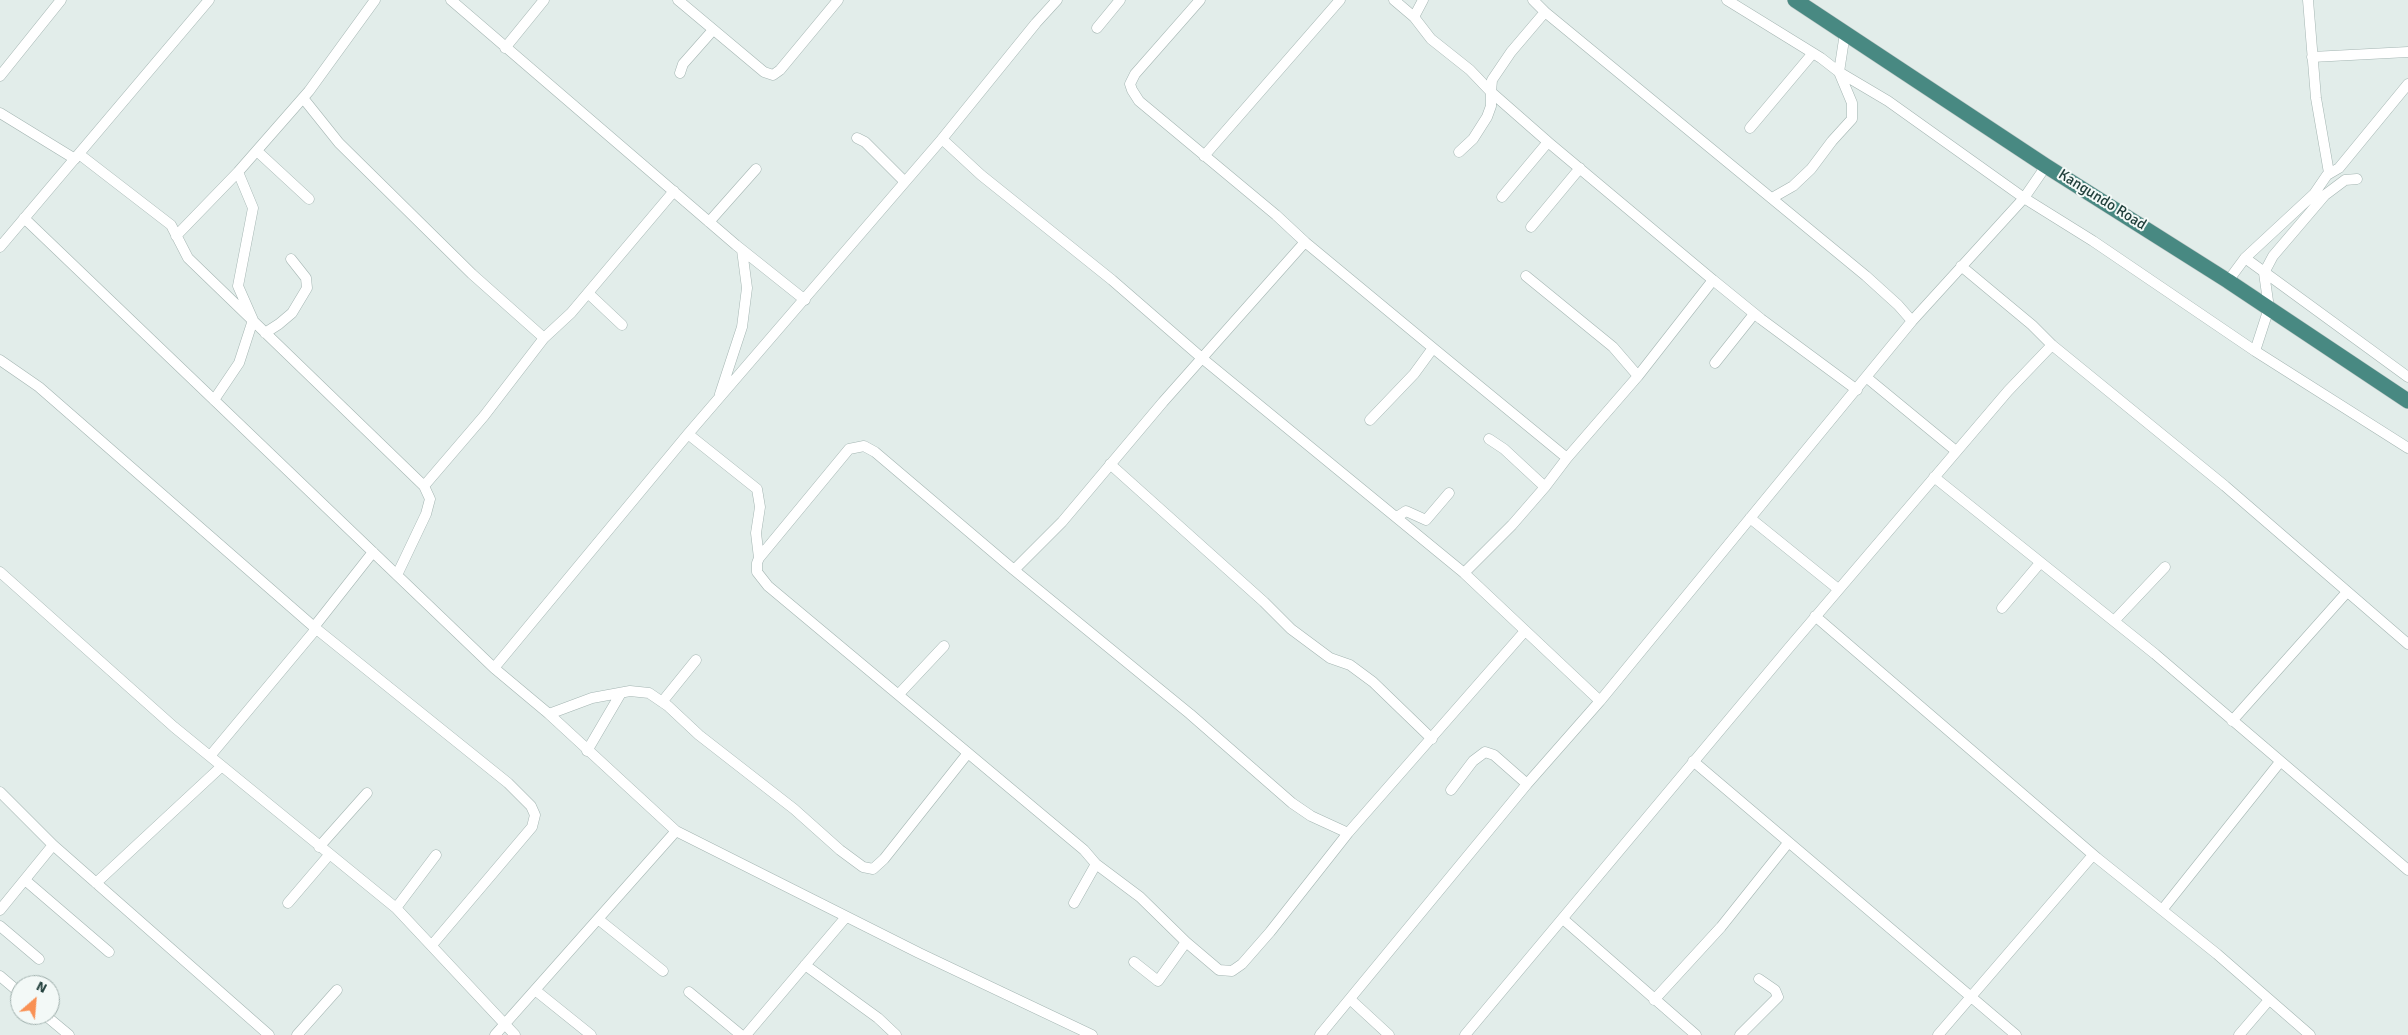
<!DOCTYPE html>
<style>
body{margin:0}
#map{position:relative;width:2408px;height:1035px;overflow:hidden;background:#e2edea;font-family:Signika,sans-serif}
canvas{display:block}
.north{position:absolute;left:10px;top:975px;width:50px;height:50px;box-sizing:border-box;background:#f3f9f7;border:1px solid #9fafac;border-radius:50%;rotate:27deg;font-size:14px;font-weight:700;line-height:20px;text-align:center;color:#213f3b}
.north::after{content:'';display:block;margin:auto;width:18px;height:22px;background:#f99154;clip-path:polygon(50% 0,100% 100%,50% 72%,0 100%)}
</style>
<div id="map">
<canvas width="2408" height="1035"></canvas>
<div class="north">N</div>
</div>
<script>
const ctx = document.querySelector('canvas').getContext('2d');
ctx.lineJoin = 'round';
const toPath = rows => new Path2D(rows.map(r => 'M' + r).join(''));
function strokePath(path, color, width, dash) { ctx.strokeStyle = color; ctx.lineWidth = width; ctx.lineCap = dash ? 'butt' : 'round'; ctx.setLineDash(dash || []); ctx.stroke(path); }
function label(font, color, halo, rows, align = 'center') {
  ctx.font = font + ' Signika,sans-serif'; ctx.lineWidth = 4; ctx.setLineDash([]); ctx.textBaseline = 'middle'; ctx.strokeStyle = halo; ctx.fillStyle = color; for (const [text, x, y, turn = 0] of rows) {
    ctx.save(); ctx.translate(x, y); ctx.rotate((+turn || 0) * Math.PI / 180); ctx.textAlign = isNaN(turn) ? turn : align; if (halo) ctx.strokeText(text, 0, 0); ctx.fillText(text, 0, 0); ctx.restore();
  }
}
const minor = toPath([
 [451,0,736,245,805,300],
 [678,0,764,72,773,75,780,70,838,0],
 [1200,0,1135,74,1130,84,1132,90,1139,101,1276,215,1305,242],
 [1394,0,1414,17,1431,39,1470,70,1491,92,1491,106,1487,117,1473,139,1459,152],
 [1533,0,1545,12],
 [1727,0,1821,58,1839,72,1852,103,1852,119,1832,141,1811,169,1793,186,1772,198],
 [2308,0,2316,98,2329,173],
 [1414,17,1423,0],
 [1097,28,1120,0],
 [1845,33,1839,72,1888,101,2024,198,2093,241,2255,351,2408,448],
 [505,48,544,0],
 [2312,57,2408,52],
 [680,73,683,64,713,30],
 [0,76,61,0],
 [303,98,339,143,472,274,544,338],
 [0,113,75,159],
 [1750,128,1813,53],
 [857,138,865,142,904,181],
 [942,139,1036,23,1057,0],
 [1548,142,1713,280],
 [257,151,309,199],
 [79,154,171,225,188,258,424,486,430,499,426,514,397,575],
 [1204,156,1340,0],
 [1502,197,1548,142,1491,92,1492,80,1511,52,1545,12,1866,276,1898,305,1912,321],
 [24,218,494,668,549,714,676,831,919,953,1092,1035],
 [709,222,756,169],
 [1531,227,1580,168],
 [176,236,238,172,309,91,375,0],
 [0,247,209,0],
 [2245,258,2408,377],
 [1961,266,2032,325,2052,345,2225,486,2408,644],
 [1526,276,1613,347,1638,376],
 [2228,281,2245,258,2314,194,2327,175,2339,168,2408,84],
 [588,293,622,325],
 [265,333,279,324,292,313,307,288,306,278,291,259],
 [2255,351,2269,308,2264,273,2273,256,2325,195,2345,180,2357,179],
 [0,360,39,387,314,627,508,783,531,806,535,815,532,827,432,945],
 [1715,363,1754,314],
 [1866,377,1956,451],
 [720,394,742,327,747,288,742,250],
 [214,400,239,363,253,320,238,286,253,208,238,172],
 [1370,420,1414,374,1433,348,1567,458],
 [688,434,757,489,760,507,756,533,759,558],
 [1489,439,1504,449,1545,487],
 [1110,464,1264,602,1291,629,1330,658,1350,665,1373,682,1432,739],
 [1934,477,2155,654,2408,870],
 [424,486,484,416,544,338,571,313,674,191],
 [1397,517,1406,511,1426,520,1449,493],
 [1750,518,1838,589],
 [1014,570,1190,714,1292,803,1311,816,1348,833,1525,631],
 [0,572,174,727,396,908,515,1035],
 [1464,573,1512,525,1545,487,1567,458,1638,376,1713,280,1761,319,1857,390],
 [2002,608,2040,563],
 [1815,616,2097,858,2217,954,2310,1035],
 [2114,621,2165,567],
 [314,627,373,552],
 [494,668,688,434,942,139,981,175,1112,280,1203,359,1464,573,1600,701],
 [899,694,944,646],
 [662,702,696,660],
 [549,714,592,698,630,691,649,693,668,706,699,735,794,809,840,850,863,867,873,869,884,859,968,753,768,586,757,572,757,563,759,558,849,449,864,446,875,452,1014,570,1062,522,1163,402,1305,242,1433,348],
 [2232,721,2347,592],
 [587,751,621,693],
 [968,753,1084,850,1096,864,1074,903],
 [210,756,316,629],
 [1693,761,2016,1035],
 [1451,790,1473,761,1485,752,1494,755,1527,784],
 [0,792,53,845,269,1035],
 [319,847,367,793],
 [1096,864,1140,897,1186,942,1158,981,1134,962],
 [25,880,109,952],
 [96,883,222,766],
 [288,903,329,855],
 [396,908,436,855],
 [0,910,53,845],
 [2162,910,2280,762],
 [598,919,663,971],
 [1563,919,1696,1035],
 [0,926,39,959],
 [1186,942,1219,970,1232,971,1242,964,1270,932,1348,833],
 [805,965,878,1018,896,1035],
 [0,976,20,993],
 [535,990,591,1035],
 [689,992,741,1035],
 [1351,1000,1389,1035],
 [1654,1000,1721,927,1788,843],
 [45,1015,69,1035],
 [297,1035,337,990],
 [495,1035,676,831],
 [746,1035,846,917],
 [1320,1035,1527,784,1600,701,1912,321,2024,198,2046,166],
 [1465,1035,1788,649,2008,391,2052,345],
 [1740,1035,1778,997,1775,990,1759,979],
 [1938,1035,2093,855],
 [2239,1035,2269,1000]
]);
const trunk = toPath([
 [1795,0,2046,166,2228,281,2408,401]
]);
strokePath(minor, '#a4b5b2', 11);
strokePath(trunk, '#c1c9c8', 16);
strokePath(minor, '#fff', 10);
strokePath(trunk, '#488982', 15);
label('15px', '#213f3b', '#f3f9f7', [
 ["Kangundo Road",2102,200,32]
]);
</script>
